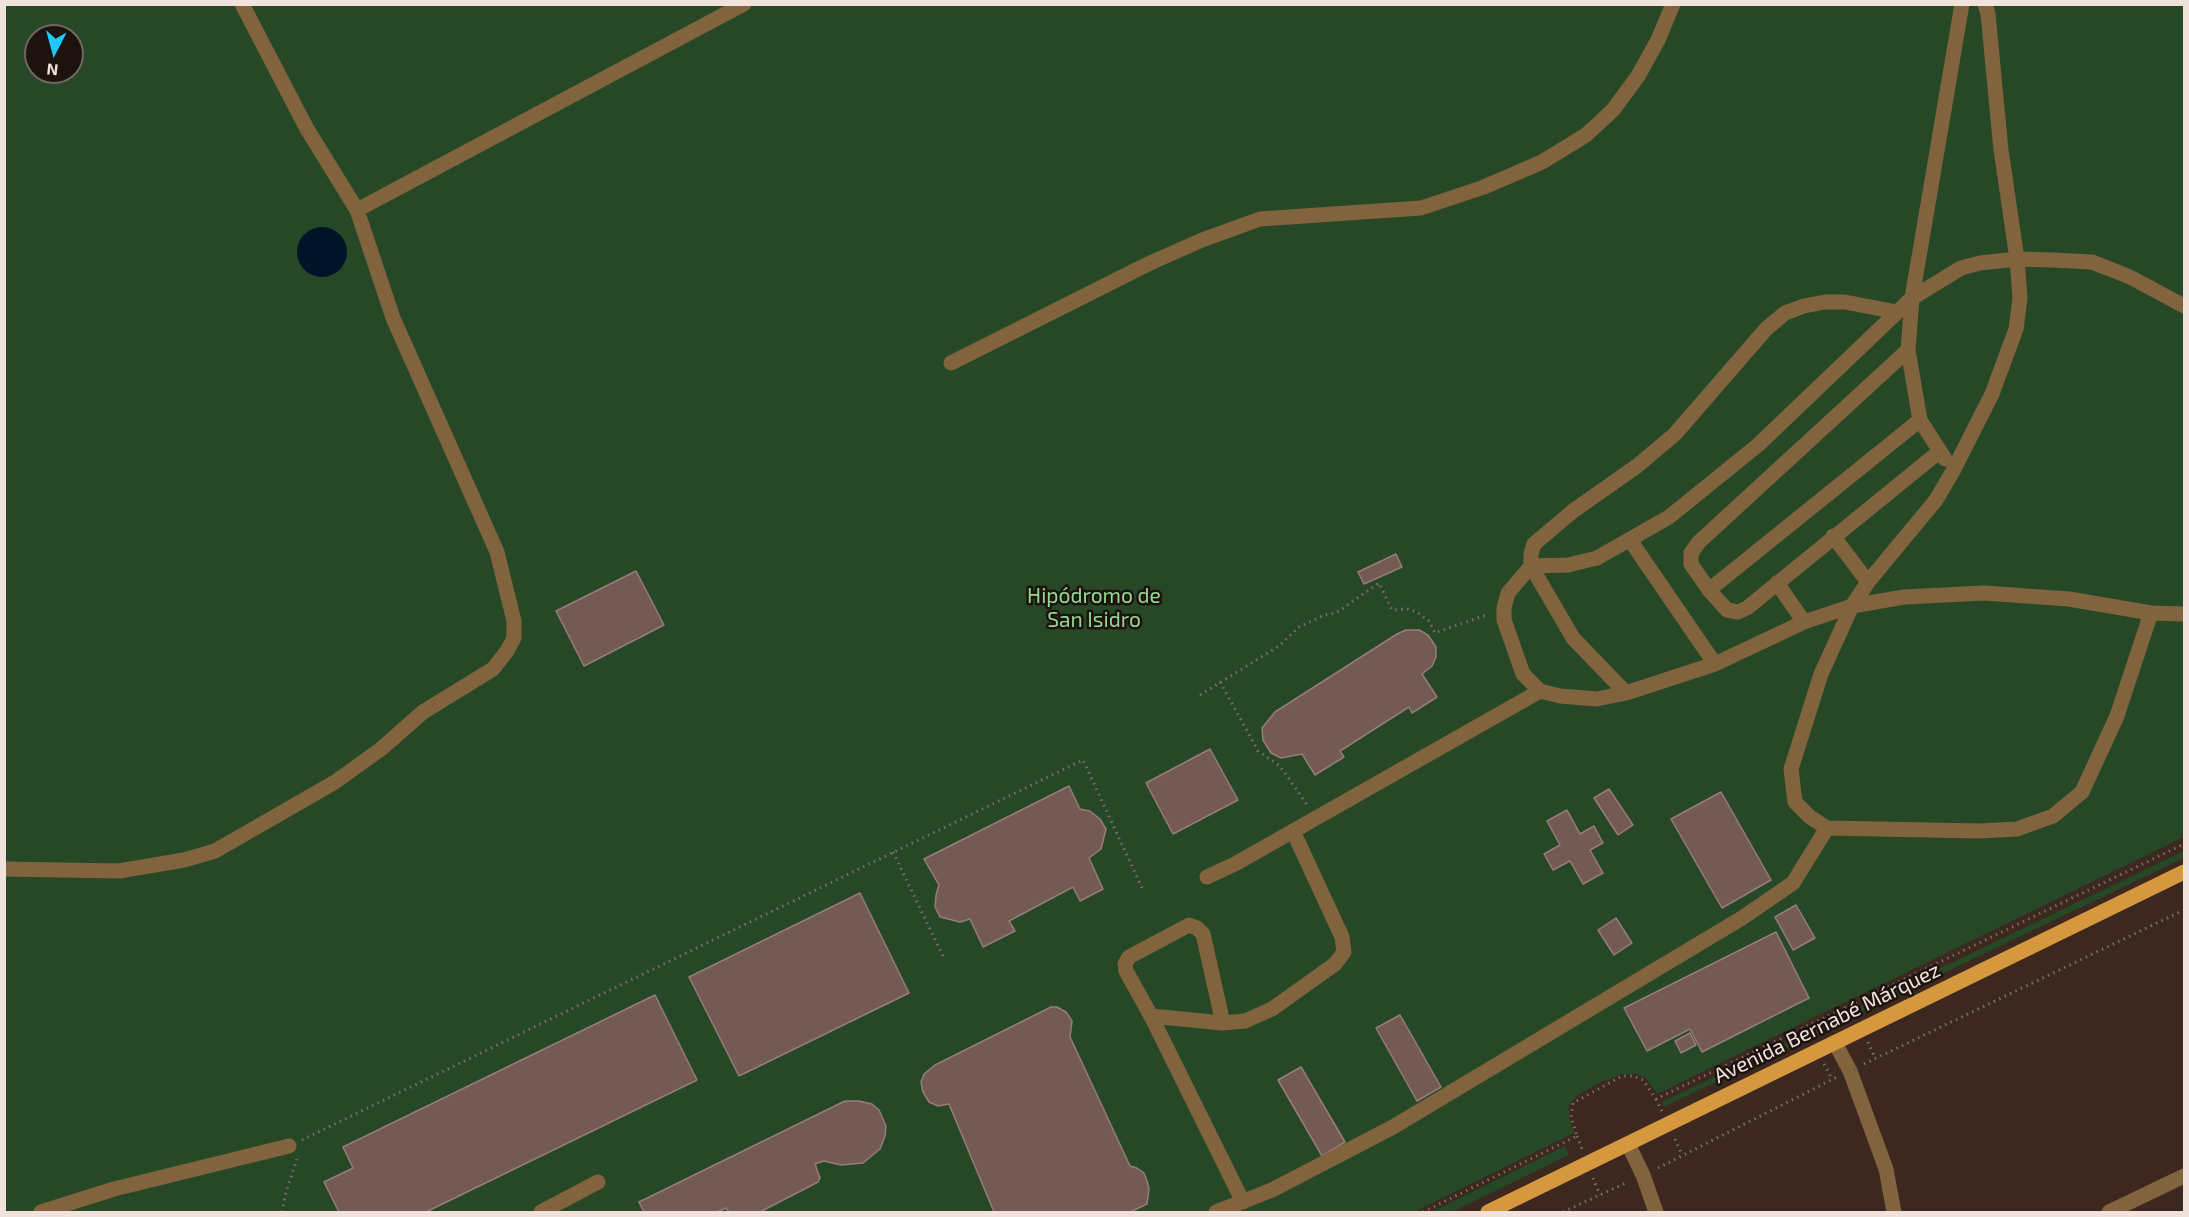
<!DOCTYPE html>
<meta charset="utf-8">
<style>
body{margin:0}
#map{position:relative;width:2189px;height:1217px;overflow:hidden;background:#3c281e;font-family:"Exo 2",sans-serif}
canvas{display:block}
.frame{position:absolute;inset:0;border:6px solid #f1e3dc;pointer-events:none}
.north{position:absolute;left:24px;top:24px;width:60px;height:60px;box-sizing:border-box;background:#1c130f;border:2px solid #716661;border-radius:50%;rotate:186deg;font-size:16px;font-weight:700;line-height:24px;text-align:center;color:#f1e3dc}
.north::after{content:'';display:block;margin:auto;width:21px;height:27px;background:#20c9fd;clip-path:polygon(50% 0,100% 100%,50% 72%,0 100%)}
</style>
<div id="map">
<canvas width="2189" height="1217"></canvas>
<div class="frame"></div>
<div class="north">N</div>
</div>
<script>
const ctx = document.querySelector('canvas').getContext('2d');
ctx.lineJoin = 'round';
function fillPath(path, color) { ctx.fillStyle = color; ctx.fill(path, 'evenodd'); }
const toPath = rows => new Path2D(rows.map(r => 'M' + r).join(''));
function strokePath(path, color, width, dash) { ctx.strokeStyle = color; ctx.lineWidth = width; ctx.lineCap = dash ? 'butt' : 'round'; ctx.setLineDash(dash || []); ctx.stroke(path); }
function label(font, color, halo, rows, align = 'center') {
  ctx.font = font + ' "Exo 2",sans-serif'; ctx.lineWidth = 5; ctx.setLineDash([]); ctx.textBaseline = 'middle'; ctx.strokeStyle = halo; ctx.fillStyle = color; for (const [text, x, y, turn = 0] of rows) {
    ctx.save(); ctx.translate(x, y); ctx.rotate((+turn || 0) * Math.PI / 180); ctx.textAlign = isNaN(turn) ? turn : align; if (halo) ctx.strokeText(text, 0, 0); ctx.fillText(text, 0, 0); ctx.restore();
  }
}
fillPath(toPath([
 [5,5,2184,5,2184,837,1657,1094,1645,1077,1635,1074,1622,1074,1599,1083,1577,1096,1569,1105,1569,1117,1574,1133,1414,1212,5,1212],
 [36,36,72,36,72,72,36,72],
 [2184,851,2184,858,1664,1107,1662,1102],
 [1565,1146,1569,1155,1452,1212,1431,1212]
]), '#274827');
fillPath(toPath([
 '297 252a25 25 0 1 1 50 0a25 25 0 1 1-50 0Z'
]), '#001329');
const building = toPath([
 [1396,554,1402,567,1364,584,1358,572,1396,554],
 [636,571,664,625,584,666,556,611,636,571],
 [1406,630,1419,630,1428,635,1436,647,1436,657,1432,666,1422,674,1437,697,1412,713,1409,707,1340,751,1344,757,1315,775,1302,754,1281,758,1271,753,1263,740,1262,728,1275,712,1397,634,1406,630],
 [1210,749,1238,800,1173,834,1146,783,1210,749],
 [1069,786,1080,809,1090,811,1100,819,1106,829,1101,849,1089,858,1103,889,1080,901,1073,887,1009,921,1015,931,983,947,970,919,960,922,940,917,935,907,936,895,939,885,924,859,1069,786],
 [1609,789,1633,825,1618,835,1594,798,1609,789],
 [1721,792,1771,880,1722,908,1671,819,1721,792],
 [1567,810,1580,834,1594,826,1603,843,1590,850,1603,873,1583,884,1570,861,1553,870,1544,854,1560,845,1547,821,1567,810],
 [860,893,909,993,739,1076,689,977,860,893],
 [1796,905,1815,938,1793,950,1775,917,1796,905],
 [1616,918,1632,943,1614,955,1598,930,1616,918],
 [1776,932,1809,998,1702,1052,1690,1029,1647,1051,1624,1008,1776,932],
 [655,995,697,1080,426,1212,339,1212,324,1182,353,1168,343,1147,655,995],
 [1051,1007,1057,1007,1066,1012,1072,1021,1070,1037,1130,1166,1137,1168,1144,1173,1147,1181,1149,1189,1147,1204,1130,1212,994,1212,949,1104,938,1106,929,1102,923,1092,921,1082,924,1074,935,1065,1051,1007],
 [1400,1015,1441,1087,1417,1101,1376,1028,1400,1015],
 [1690,1033,1696,1045,1681,1053,1675,1041,1690,1033],
 [1301,1067,1345,1142,1322,1156,1278,1080,1301,1067],
 [845,1101,859,1101,872,1104,879,1110,886,1126,885,1136,880,1149,863,1163,841,1165,824,1161,815,1164,820,1178,818,1182,760,1212,729,1212,726,1208,717,1212,644,1212,639,1202,845,1101]
]);
fillPath(building, '#745a55');
strokePath(building, '#977c77', 1.5);
strokePath(toPath([
 [1220,682,1258,751,1280,766,1308,806],
 [1200,695,1279,646,1299,627,1324,615,1336,613,1379,583,1392,610,1408,609,1417,612,1429,621,1435,633,1489,614],
 [893,852,943,956],
 [1868,1042,1875,1058],
 [1824,1064,1832,1079],
 [1864,1064,2184,910],
 [1656,1099,1662,1111],
 [1577,1136,1582,1149],
 [1675,1139,1682,1155],
 [302,1140,1083,760,1143,890],
 [1658,1168,1837,1077],
 [1593,1178,1600,1195],
 [282,1212,286,1192,297,1159],
 [1423,1212,1577,1136,1571,1117,1573,1103,1622,1076,1634,1076,1643,1080,1656,1099,2184,844],
 [1563,1212,1628,1182]
]), '#7e6c63', 3, [1.5, 4.5]);
strokePath(toPath([
 [1962,4,1912,298,1758,445,1669,517,1597,558,1568,565,1531,566,1508,593,1504,608,1504,620,1523,674,1540,691,1560,696,1597,699,1626,693,1715,664,1804,622,1852,606,1904,597,1984,593,2069,599,2151,613,2184,614],
 [1985,4,1988,14,2001,150,2017,259,2020,298,2016,329,1992,394,1953,471,1936,500,1868,582,1852,606,1821,674,1791,769,1795,802,1810,817,1827,828,1980,831,2017,829,2053,816,2082,792,2117,716,2151,613],
 [357,210,744,4],
 [1908,350,1699,542,1691,553,1691,564,1709,590,1727,610,1738,612,1747,608,1940,451],
 [951,363,1148,264,1202,240,1260,219,1421,208,1484,187,1542,162,1586,135,1613,110,1638,76,1658,40,1673,4],
 [1945,459,1920,420,1908,350,1912,298,1961,268,1980,263,2017,259,2052,260,2092,262,2130,277,2184,306],
 [1833,536,1868,582],
 [1630,540,1715,664],
 [1777,583,1804,622],
 [1709,590,1920,420],
 [1626,693,1573,638,1531,566,1531,554,1534,544,1573,511,1637,466,1675,434,1766,329,1785,313,1804,306,1825,302,1845,302,1897,312],
 [4,869,119,871,184,860,215,851,335,782,381,749,423,712,493,669,507,651,514,638,514,621,497,552,393,318,357,210,307,129,242,4],
 [1207,877,1235,864,1540,691],
 [1151,1016,1223,1023,1245,1021,1272,1009,1335,964,1344,952,1342,937,1293,831],
 [1223,1023,1203,934,1197,928,1189,925,1129,957,1125,964,1126,971,1151,1016,1243,1202],
 [1835,1043,1850,1071,1886,1169,1894,1212],
 [1628,1144,1643,1175,1656,1212],
 [41,1212,114,1189,289,1146],
 [541,1212,598,1182],
 [1216,1212,1272,1190,1393,1127,1742,918,1793,883,1827,828],
 [2109,1212,2184,1176]
]), '#81643d', 15);
strokePath(toPath([
 [1488,1212,2184,872]
]), '#d5983f', 15);
label('21px', '#95d993', '#1c130f', [
 ["Hipódromo de",1094,596],
 ["San Isidro",1094,620]
]);
label('21px', '#f1e3dc', '#1c130f', [
 ["Avenida Bernabé Márquez",1827,1023,-26]
]);
</script>
